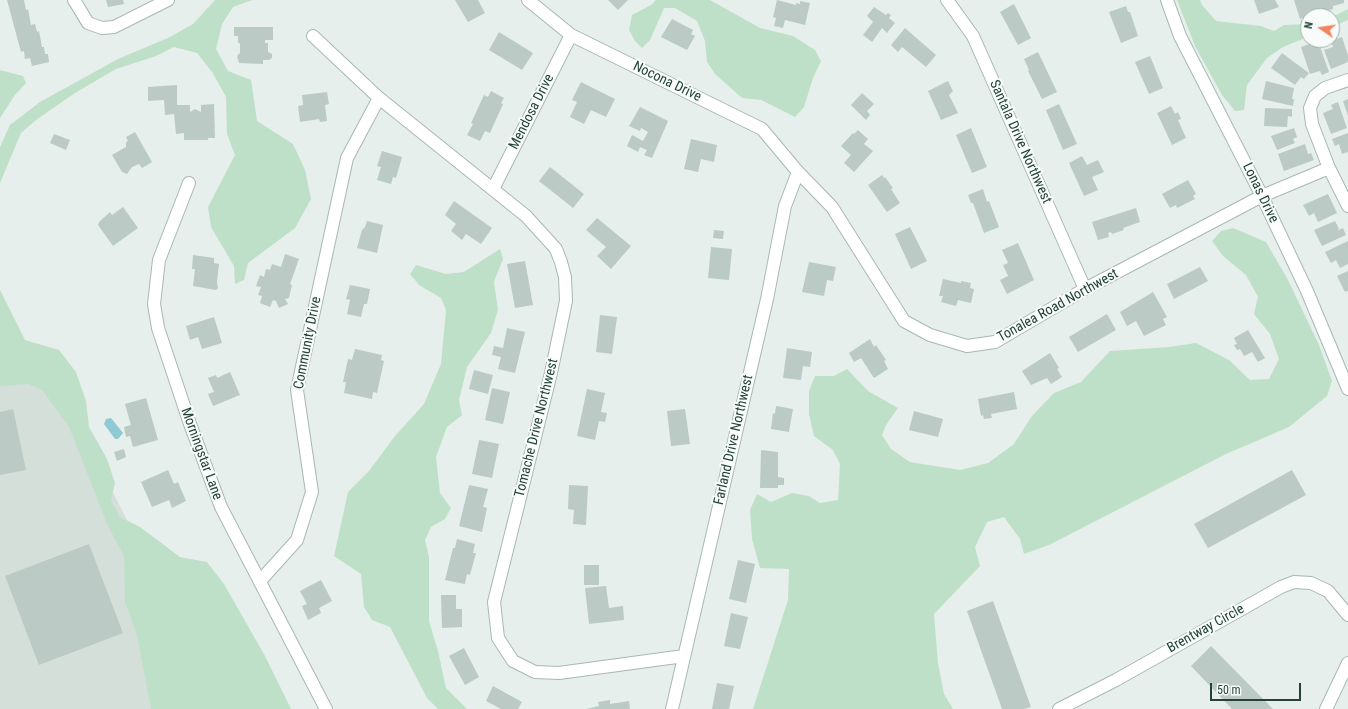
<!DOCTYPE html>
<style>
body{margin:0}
#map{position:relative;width:1348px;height:709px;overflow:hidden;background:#e6efeb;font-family:"Roboto Condensed",sans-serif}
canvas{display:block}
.north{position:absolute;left:1300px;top:8px;width:40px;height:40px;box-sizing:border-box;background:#f7fbf9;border:1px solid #a3b1ad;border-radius:50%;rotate:283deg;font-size:11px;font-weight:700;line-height:16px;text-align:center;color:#24423a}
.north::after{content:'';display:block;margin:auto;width:14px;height:18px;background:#f4845f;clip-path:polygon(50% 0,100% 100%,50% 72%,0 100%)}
.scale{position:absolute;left:1210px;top:683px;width:91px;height:18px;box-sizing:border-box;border:2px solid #24423a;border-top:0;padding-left:5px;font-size:12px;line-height:14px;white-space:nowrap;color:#24423a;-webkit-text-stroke:3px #f7fbf9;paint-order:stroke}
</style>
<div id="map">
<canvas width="1348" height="709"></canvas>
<div class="north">N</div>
<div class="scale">50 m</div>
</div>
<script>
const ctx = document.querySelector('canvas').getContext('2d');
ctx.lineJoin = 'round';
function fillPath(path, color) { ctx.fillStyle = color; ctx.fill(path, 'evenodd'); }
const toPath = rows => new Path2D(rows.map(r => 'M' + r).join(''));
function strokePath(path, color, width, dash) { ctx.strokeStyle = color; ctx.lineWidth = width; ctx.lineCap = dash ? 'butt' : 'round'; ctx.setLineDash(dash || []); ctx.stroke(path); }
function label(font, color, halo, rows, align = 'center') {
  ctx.font = font + ' "Roboto Condensed",sans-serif'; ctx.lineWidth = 4; ctx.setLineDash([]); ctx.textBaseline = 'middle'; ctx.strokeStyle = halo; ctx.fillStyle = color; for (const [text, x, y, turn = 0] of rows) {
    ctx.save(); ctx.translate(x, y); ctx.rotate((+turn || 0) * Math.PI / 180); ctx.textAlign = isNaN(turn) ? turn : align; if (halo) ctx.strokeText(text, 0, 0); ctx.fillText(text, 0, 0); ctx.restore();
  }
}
fillPath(toPath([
 [49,368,224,709,0,709,0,378]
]), '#d4dfda');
fillPath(toPath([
 [215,0,252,0,233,7,222,24,216,49,228,71,251,80,257,121,293,144,305,170,311,199,295,228,248,263,244,280,235,284,234,266,211,227,208,207,235,155,227,134,226,97,212,72,197,53,174,47,156,56,116,69,75,93,36,120,21,133,0,183,0,147,10,125,40,102,118,59,170,37,193,24],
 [656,0,710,0,760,28,793,36,815,50,821,61,813,78,804,107,795,117,761,100,742,98,715,74,707,62,705,41,697,21,675,8,664,8,650,40,642,48,635,41,629,30,632,15,651,5],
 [1177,0,1200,0,1202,5,1216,21,1261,26,1274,31,1284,25,1308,24,1308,37,1283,47,1267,58,1247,85,1244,110,1235,111,1222,95,1195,46],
 [1348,9,1348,20,1332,27,1332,17],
 [0,70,23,76,26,83,15,95,0,118],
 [1233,228,1266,242,1288,280,1319,345,1332,381,1327,396,1289,427,1226,454,1049,545,1024,554,1020,539,1004,517,987,522,975,547,980,566,934,614,938,663,944,694,953,709,753,709,788,600,789,569,760,568,752,539,750,510,757,494,771,502,792,493,809,496,820,503,838,500,840,464,833,450,814,436,809,414,809,391,815,376,834,376,847,369,868,391,898,408,886,425,882,435,891,449,910,462,960,470,988,463,1014,444,1032,416,1054,393,1081,382,1110,351,1169,347,1196,343,1229,360,1250,380,1269,379,1279,359,1270,334,1254,314,1258,297,1246,275,1223,256,1212,241,1221,231],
 [500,249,503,259,494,282,498,310,491,333,467,367,459,400,462,415,447,427,436,457,440,493,451,508,445,519,431,527,425,540,429,557,429,621,438,651,446,688,467,709,438,709,427,698,390,627,372,620,364,607,361,574,334,556,348,492,369,471,395,436,424,404,441,364,446,310,441,298,419,285,410,274,416,265,446,274,464,272],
 [0,290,25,340,59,350,76,372,86,401,89,427,107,459,115,483,111,500,120,517,140,527,180,557,207,562,224,584,265,656,291,709,151,709,137,635,125,602,124,556,108,526,69,427,43,391,29,384,0,386]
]), '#bfe0c8');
fillPath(toPath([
 [111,418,123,433,118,439,115,439,104,424,106,419]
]), '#8ec9d4');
fillPath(toPath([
 [7,0,24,0,26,10,28,9,31,25,35,24,37,32,39,31,42,47,44,47,45,54,48,54,49,62,32,66,30,58,25,59,24,51,21,52],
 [106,0,123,0,124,4,108,7],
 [455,0,478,0,485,13,468,22],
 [608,0,628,0,618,10],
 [777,0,796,5,796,3,800,4,800,1,810,3,805,25,785,20,783,28,774,26,776,18,773,17],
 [1254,0,1275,0,1279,7,1259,14],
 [1294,0,1344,0,1344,3,1333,6,1333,9,1323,12,1322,10,1300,19],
 [1014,4,1031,38,1018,45,1000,12],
 [1126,6,1128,12,1130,12,1138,36,1121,43,1109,12],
 [874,7,886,15,888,13,891,15,889,18,895,23,887,33,882,28,872,42,863,35,873,22,867,16],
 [672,19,693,30,691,34,695,36,687,50,661,37],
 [234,27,273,27,273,40,265,40,265,43,268,43,268,52,272,54,272,58,269,60,263,60,263,64,239,63,237,56,240,53,240,44,238,42,238,36,234,36],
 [905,28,936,55,926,67,902,47,898,52,891,45],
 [499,32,533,53,522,70,489,50],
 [1342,37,1348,55,1348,62,1331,69,1324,50,1333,47,1331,41],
 [1318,41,1329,72,1322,75,1320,71,1310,74,1301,47],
 [1038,52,1057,92,1042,99,1028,71,1029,70,1024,59],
 [1282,53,1309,73,1304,79,1301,77,1295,85,1271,68],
 [1150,56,1163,88,1149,94,1135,62],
 [948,81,953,91,949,95,958,113,941,120,928,91],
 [1266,81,1294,88,1292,99,1294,99,1293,106,1262,99],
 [581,82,615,99,606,117,591,110,584,124,570,117,577,102,572,100],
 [177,85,177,105,190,105,190,112,195,109,201,112,201,105,214,104,215,138,208,138,208,140,184,140,184,133,176,134,174,114,165,115,164,100,148,101,148,87],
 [491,91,504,98,501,103,503,104,490,133,485,131,480,141,467,135,473,124,471,123,484,95,488,97],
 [327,92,329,104,325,105,327,121,320,122,319,119,300,122,298,106,303,105,302,95],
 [862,93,874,104,867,111,870,115,866,120,851,105],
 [1348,99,1348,116,1343,101],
 [1338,102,1347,128,1331,134,1323,113,1333,109,1331,105],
 [1059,104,1077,144,1063,150,1046,110],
 [1171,106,1175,114,1178,112,1181,119,1178,120,1186,138,1172,145,1157,113],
 [640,107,668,121,652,158,644,155,647,150,640,147,638,152,627,146,632,135,643,141,648,132,641,128,640,131,629,126],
 [1265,108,1292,109,1292,117,1288,116,1287,127,1264,126],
 [971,128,987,167,972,173,956,135],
 [1294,128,1297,137,1293,139,1295,143,1277,150,1271,136],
 [858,130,868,139,864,144,873,151,854,172,844,163,851,155,841,146,853,133,854,134],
 [135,132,152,162,142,168,139,164,132,167,127,174,122,172,112,155,126,147,126,142,128,141,126,137],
 [1348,133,1348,152,1342,154,1339,144,1335,146,1332,139],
 [54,134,70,140,66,150,50,143],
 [691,139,717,145,714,162,701,159,698,172,684,169],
 [1305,144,1308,154,1311,153,1314,160,1284,171,1278,154],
 [382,151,402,157,396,178,393,177,391,184,377,180,381,167,377,166],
 [1082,156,1087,165,1098,160,1104,172,1092,177,1098,190,1084,196,1069,163],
 [550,167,584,194,573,208,539,181],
 [882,175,884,178,885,177,893,188,891,189,900,203,887,212,868,185],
 [1188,180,1196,194,1193,196,1195,199,1177,208,1176,205,1170,208,1162,194],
 [983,189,987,202,989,201,999,227,984,233,973,203,971,203,968,195],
 [1328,194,1337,213,1318,222,1314,213,1309,216,1303,205],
 [454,201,492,228,481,244,466,234,462,240,451,231,456,224,445,215],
 [123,207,138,228,113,246,98,225,99,222,110,212,112,215],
 [1136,208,1140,222,1123,228,1124,230,1112,234,1111,232,1108,233,1109,237,1098,240,1092,222],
 [597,218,631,246,611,269,597,256,606,247,586,230],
 [367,221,383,225,377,253,357,248,362,230,365,227],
 [1335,221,1339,229,1337,231,1343,228,1346,235,1322,246,1314,230],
 [910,227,927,261,911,269,895,234],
 [714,230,724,231,723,239,713,238],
 [1348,241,1348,264,1340,268,1336,260,1331,263,1325,252],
 [1018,243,1034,280,1007,294,1000,280,1008,276,1003,265,1008,263,1002,250],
 [711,247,732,249,729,280,708,278],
 [285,254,299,259,290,284,292,285,289,298,285,299,288,304,279,308,276,301,273,300,270,307,260,303,262,296,258,295,261,287,256,286,260,275,264,277,266,269,270,270,272,264,281,267],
 [193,255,214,258,214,263,219,264,217,282,218,288,216,290,193,286,195,269,192,269],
 [525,261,533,305,515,308,507,264],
 [809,262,836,267,833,281,827,280,824,296,802,292],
 [1200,267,1208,281,1174,299,1167,284],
 [1348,271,1348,291,1345,292,1337,276],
 [943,279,961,283,961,281,971,283,970,288,974,289,971,303,958,300,956,306,941,302,943,296,939,296],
 [350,285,370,289,367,304,364,304,361,317,347,314,350,300,346,299],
 [1153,292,1167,317,1163,319,1166,325,1144,336,1136,321,1127,326,1120,312],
 [1107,314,1116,330,1078,352,1069,337],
 [600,315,617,317,612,354,596,352],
 [214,317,222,343,202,349,198,337,190,340,186,326],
 [507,328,525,332,515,373,498,369,501,357,492,355,494,346,503,348],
 [1248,330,1265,358,1258,362,1252,352,1244,356,1240,349,1237,350,1234,345,1237,344,1234,338],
 [870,339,874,347,876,345,886,360,884,361,888,369,874,378,861,358,854,362,849,353],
 [787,348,812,352,810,367,803,366,801,380,783,378],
 [355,349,382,355,381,360,384,361,377,393,373,392,372,399,344,393,346,382,343,382,348,359,352,360],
 [1050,353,1059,368,1057,369,1062,377,1051,384,1047,378,1031,385,1022,371],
 [474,370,493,375,488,394,469,389],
 [230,372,240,395,213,406,208,394,214,392,208,378,216,375,217,378],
 [492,388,510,392,503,424,485,420],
 [587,389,605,393,601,412,607,413,605,422,599,421,595,440,577,436],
 [1014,392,1017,409,991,414,992,418,984,419,983,415,981,416,978,399],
 [146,398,158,440,133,447,130,436,126,437,124,427,131,425,125,404],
 [776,406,793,409,789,432,771,429,773,413,775,414],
 [13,409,26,470,0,475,0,412],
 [685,409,690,444,671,446,667,411],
 [914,411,943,419,938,437,909,430],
 [479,440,499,444,492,478,472,474],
 [124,449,126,457,117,461,114,452],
 [761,450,778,452,778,477,784,478,784,485,778,485,778,488,760,488],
 [168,470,174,484,178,482,186,501,172,508,169,500,152,507,141,482],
 [1292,470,1306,495,1208,548,1194,524],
 [469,485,488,489,483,507,487,508,482,532,459,526],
 [569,485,588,486,586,525,573,524,574,510,568,509],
 [457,539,475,544,473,553,476,553,470,575,467,574,465,584,445,580,453,548,455,548],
 [89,544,123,633,39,665,5,576],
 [738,560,755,564,746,603,729,599],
 [584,565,599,565,599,585,584,585],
 [321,580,332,601,319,608,321,613,308,620,302,606,307,604,300,591],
 [606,586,609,608,623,606,624,620,589,624,585,588],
 [441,595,456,595,456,609,462,609,462,627,442,628],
 [993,601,1031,707,1024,709,1002,709,967,611],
 [731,613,748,617,740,649,724,646],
 [1211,646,1273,709,1232,709,1191,666],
 [464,648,479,677,465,685,449,656],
 [717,683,734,686,729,709,712,709],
 [493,686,522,702,518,709,501,709,486,701],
 [610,700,610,704,629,701,630,709,586,709,599,706,598,702]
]), '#bbcac4');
const minor = toPath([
 [74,0,88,23,102,28,114,27,168,0],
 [528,0,571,35,762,129,798,172,832,207,904,321,930,335,967,346,995,342,1085,289,1262,196,1329,168],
 [947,0,973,36,1085,289],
 [1167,0,1180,36,1262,196,1307,291,1348,389],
 [313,36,379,98,526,216,556,249,561,262,565,277,566,301,551,373,494,602,498,638,513,661,535,672,559,673,684,656],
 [1348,80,1325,88,1315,96,1310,108,1312,124,1329,168,1348,206],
 [189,183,159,260,154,304,158,328,190,424,221,507,326,709],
 [493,189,571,35],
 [260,581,297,540,312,492,297,390,347,158,379,98],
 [672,709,767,299,785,206,798,172],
 [1059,709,1116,680,1281,587,1294,582,1311,583,1328,591,1348,615],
 [1326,709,1348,663]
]);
strokePath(minor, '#a8b8b2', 14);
strokePath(minor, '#fff', 12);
label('14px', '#24423a', '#f7fbf9', [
 ["Nocona Drive",667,82,26],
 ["Mendosa Drive",532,112,-63],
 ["Santala Drive Northwest",1020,142,66],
 ["Lonas Drive",1260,193,64],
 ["Tonalea Road Northwest",1058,306,-29],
 ["Community Drive",308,343,-79],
 ["Tomache Drive Northwest",537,428,-76],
 ["Farland Drive Northwest",734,440,-77],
 ["Morningstar Lane",201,454,70],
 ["Brentway Circle",1206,629,-29]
]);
</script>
